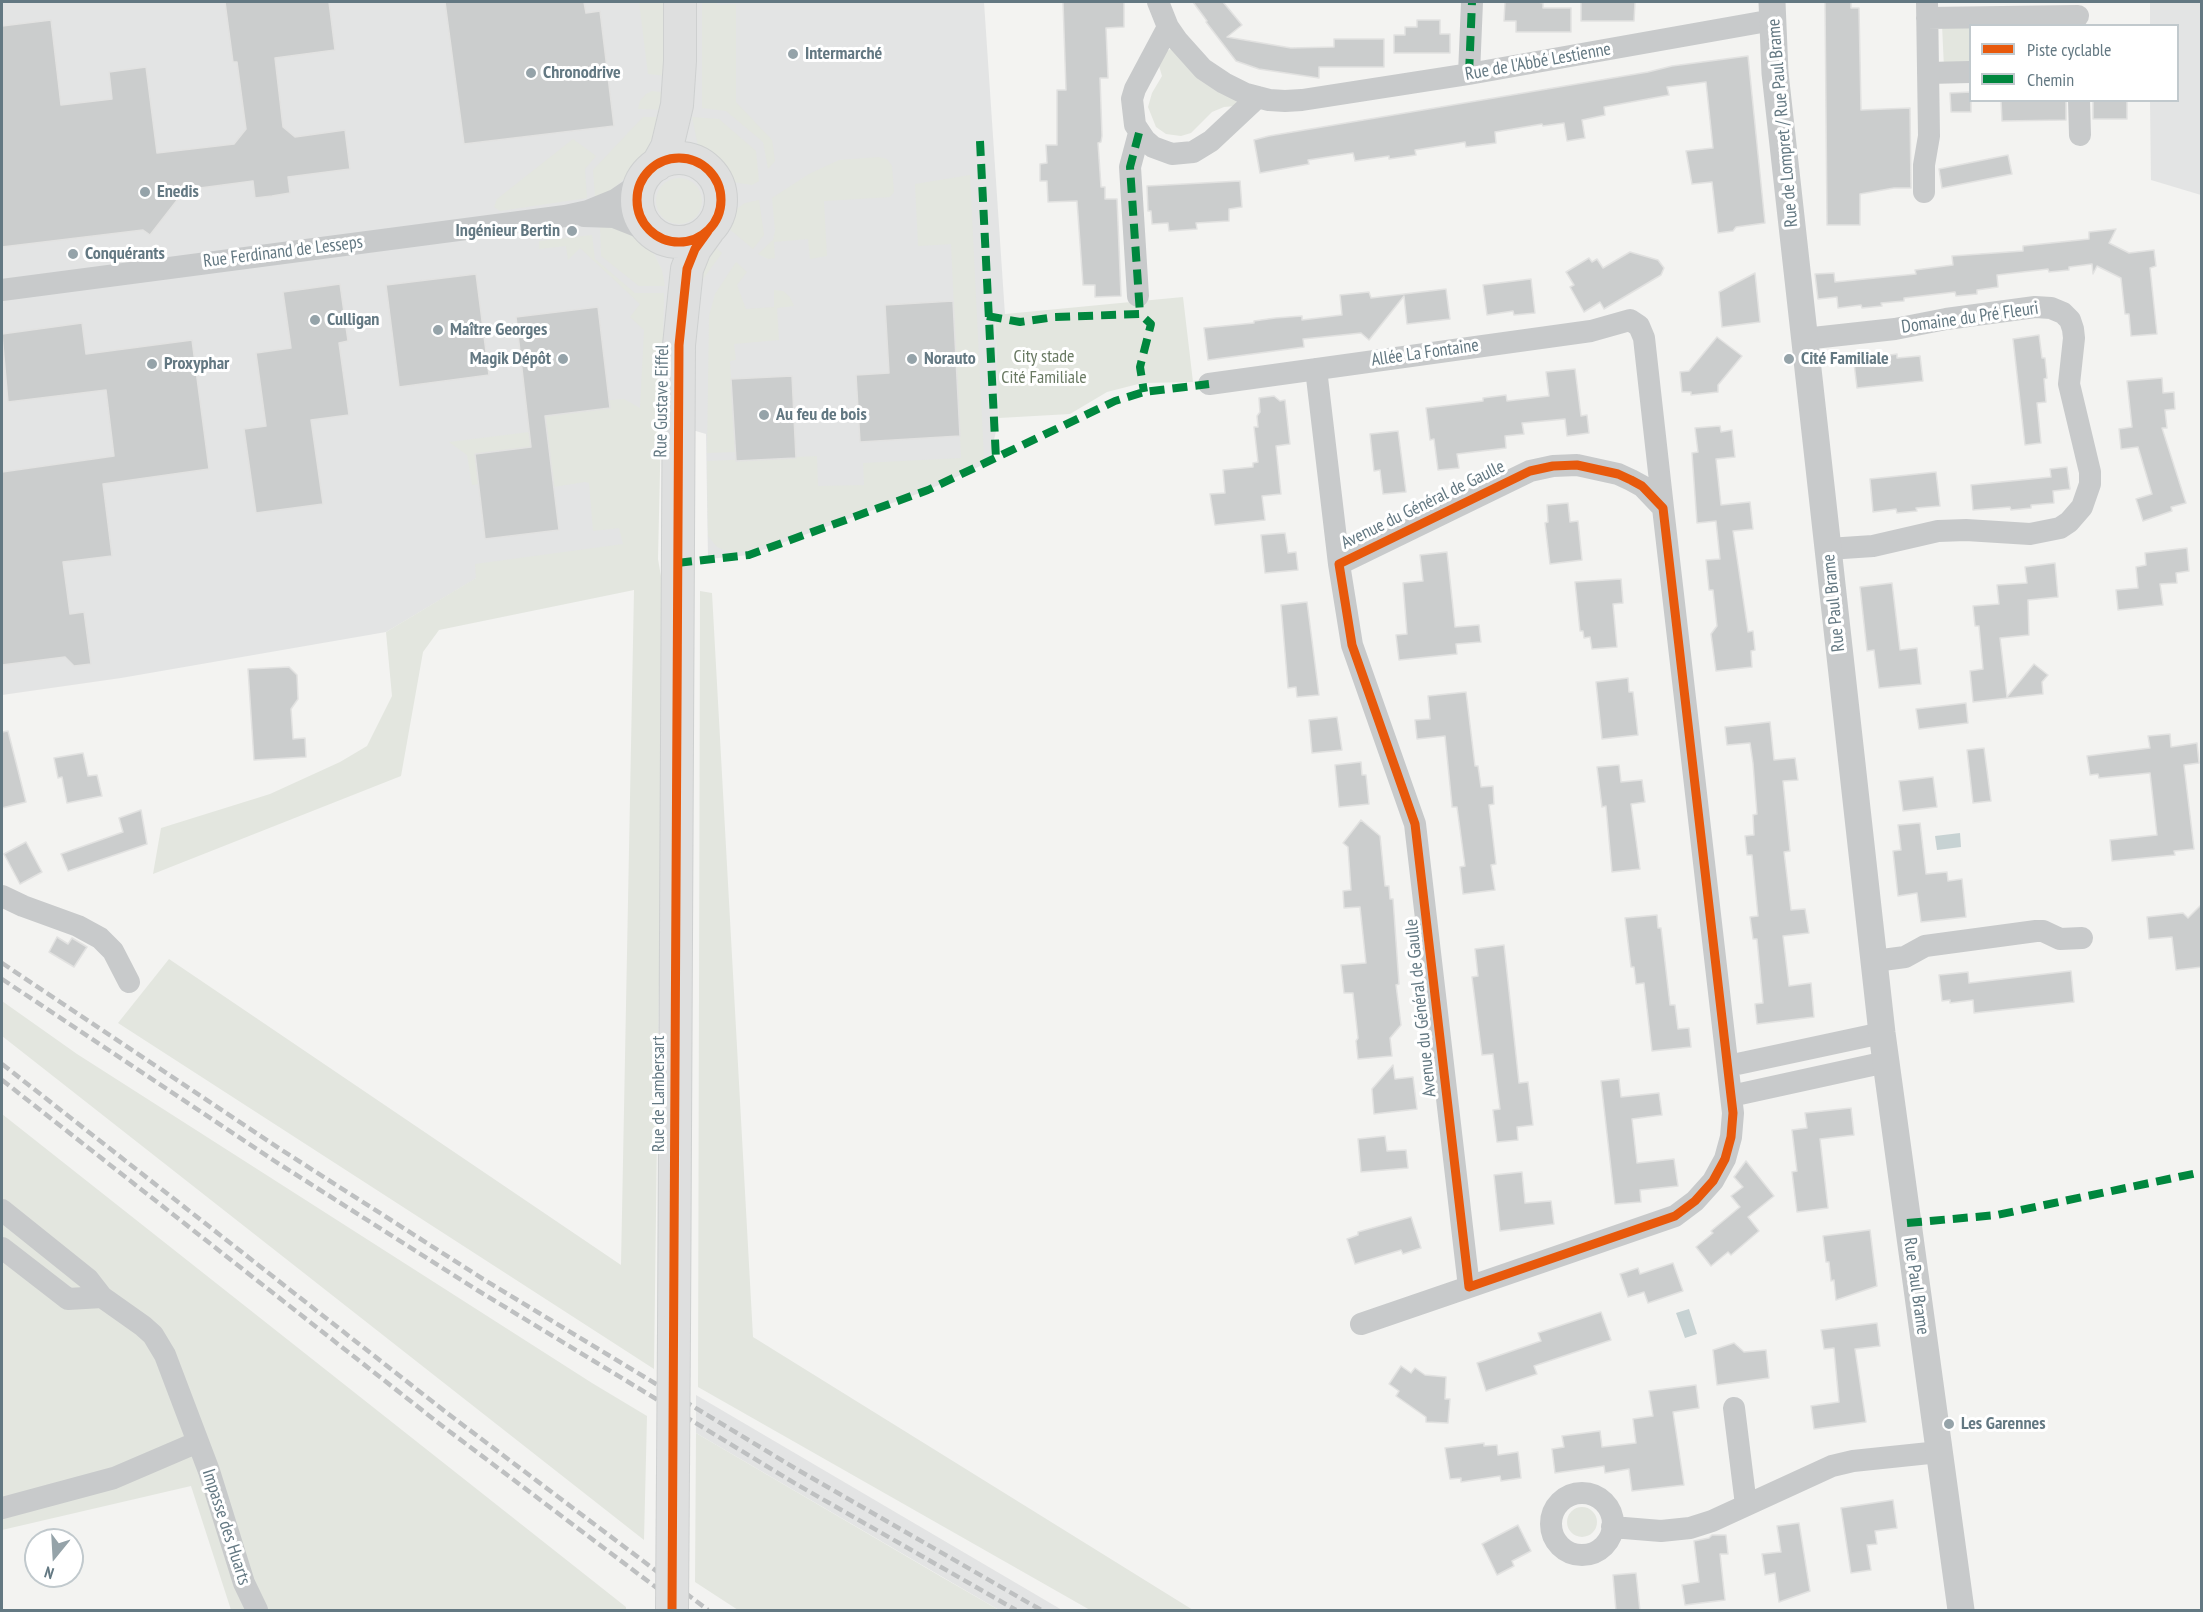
<!DOCTYPE html>
<meta charset="utf-8">
<style>
body{margin:0}
#map{position:relative;width:2203px;height:1612px;overflow:hidden;background:#f3f3f1;font-family:"PT Sans Narrow",sans-serif}
canvas{display:block}
.frame{position:absolute;inset:0;border:3px solid #637882;pointer-events:none}
.legend{position:absolute;left:1969px;top:24px;width:210px;height:78px;box-sizing:border-box;background:#fff;border:2px solid #c1c9cd;margin:0;padding:8px 10px;list-style:none;font-size:18px;color:#637882}
.legend li{display:flex;align-items:center;gap:12px;height:30px}
.legend b{width:30px;border:2px solid #c1c9cd}
.north{position:absolute;left:24px;top:1528px;width:60px;height:60px;box-sizing:border-box;background:#fff;border:2px solid #c1c9cd;border-radius:50%;rotate:198deg;font-size:16px;font-weight:700;line-height:24px;text-align:center;color:#637882}
.north::after{content:'';display:block;margin:auto;width:21px;height:27px;background:#95a3a9;clip-path:polygon(50% 0,100% 100%,50% 72%,0 100%)}
</style>
<div id="map">
<canvas width="2203" height="1612"></canvas>
<div class="frame"></div>
<ul class="legend">
<li><b style="height:8px;background:#e8590c"></b>Piste cyclable</li>
<li><b style="height:8px;background:#00873e"></b>Chemin</li>
</ul>
<div class="north">N</div>
</div>
<script>
const ctx = document.querySelector('canvas').getContext('2d');
ctx.lineJoin = 'round';
function fillPath(path, color) { ctx.fillStyle = color; ctx.fill(path, 'evenodd'); }
const toPath = rows => new Path2D(rows.map(r => 'M' + r).join(''));
function strokePath(path, color, width, dash) { ctx.strokeStyle = color; ctx.lineWidth = width; ctx.lineCap = dash ? 'butt' : 'round'; ctx.setLineDash(dash || []); ctx.stroke(path); }
function label(font, color, halo, rows, align = 'center') {
  ctx.font = font + ' "PT Sans Narrow",sans-serif'; ctx.lineWidth = 6; ctx.setLineDash([]); ctx.textBaseline = 'middle'; ctx.strokeStyle = halo; ctx.fillStyle = color; for (const [text, x, y, turn = 0] of rows) {
    ctx.save(); ctx.translate(x, y); ctx.rotate((+turn || 0) * Math.PI / 180); ctx.textAlign = isNaN(turn) ? turn : align; if (halo) ctx.strokeText(text, 0, 0); ctx.fillText(text, 0, 0); ctx.restore();
  }
}
fillPath(toPath([
 [2,2,984,2,1005,315,995,316,999,418,989,462,928,490,749,555,708,559,706,434,651,418,644,560,477,578,386,632,121,678,2,695],
 [2150,2,2201,2,2201,195,2151,180,2150,101,2178,100,2178,26,2150,25],
 [696,1395,1062,1610,999,1610,696,1433]
]), '#e3e4e4');
fillPath(toPath([
 [639,2,667,2,667,76,648,74],
 [702,2,717,2,717,5,736,4,736,102,772,140,775,161,768,169,763,142,726,111,702,108],
 [1942,25,1970,26,1970,68,1944,68],
 [1171,49,1237,101,1235,106,1224,107,1212,112,1191,133,1181,136,1166,134,1156,127,1148,107,1152,93,1162,76,1159,66,1166,51],
 [652,91,661,92,668,96,668,110,638,109,640,101,646,94],
 [643,117,667,117,652,152,610,192,595,197,593,170],
 [692,117,719,119,756,151,759,181,752,185,732,182,724,168,698,146],
 [573,139,596,156,585,169,587,198,500,211,494,207,497,199],
 [879,157,887,159,892,166,894,192,890,197,824,201,827,256,810,259,808,239,774,242,775,258,768,259,758,254,773,240,775,231,772,198,809,174,839,160],
 [970,175,984,459,964,470,904,495,756,548,733,554,717,547,708,536,707,461,817,456,818,486,864,485,863,463,961,458,951,244,918,246,915,184],
 '656 201a23 23 0 1 1 46 0a23 23 0 1 1-46 0Z',
 [759,200,764,235,753,249,727,227,735,210,745,203],
 [616,225,639,239,654,254,662,270,665,286,639,286,601,256,600,226],
 [592,235,595,259,635,293,664,293,658,559,664,594,654,1369,118,1023,169,959,621,1265,634,590,439,630,423,652,401,776,153,874,161,828,270,794,340,762,367,746,392,696,386,632,476,578,475,564,623,544,619,528,593,531,589,483,585,482,553,487,548,445,475,454,479,484,472,485,467,455,449,442,529,432,528,418,610,408,610,400,612,400,624,399,640,408,644,330,630,317,640,304,580,248,568,260,566,246,539,249,539,241],
 [713,245,722,253,698,286,691,278],
 [736,262,747,272,737,285,746,309,774,307,774,290,783,291,790,297,794,306,777,308,779,340,734,344,736,360,730,361,735,452,707,453,709,316,715,294],
 [1183,297,1193,382,1142,383,1107,392,1070,414,999,418,995,315],
 [700,591,712,593,753,1337,1193,1610,1090,1610,698,1387],
 [2,1001,77,1054,592,1383,647,1416,644,1540,2,1036],
 [2,1114,626,1607,626,1610,231,1610,191,1486,2,1530],
 [696,1433,940,1576,999,1610,738,1610,695,1582],
 '1567 1522a15 15 0 1 1 30 0a15 15 0 1 1-30 0Z'
]), '#e3e6df');
fillPath(toPath([
 [1960,833,1961,847,1937,850,1935,836],
 [1689,1309,1697,1334,1685,1338,1676,1313]
]), '#c7d2d3');
const building = toPath([
 [225,2,329,2,335,50,275,58,283,127,295,137,345,130,350,169,288,177,290,193,272,196,255,198,253,181,185,190,150,235,143,230,2,247,2,26,51,20,61,105,112,99,109,72,146,67,157,153,234,144,246,129,237,62,233,62,225,2],
 [445,2,584,2,586,13,600,11,614,126,464,144,445,2],
 [1063,2,1124,2,1124,27,1106,28,1108,78,1100,78,1102,136,1101,142,1098,143,1101,187,1105,187,1105,199,1117,199,1121,296,1095,297,1095,285,1083,285,1077,201,1048,202,1047,181,1040,181,1040,164,1047,163,1046,145,1057,145,1057,90,1066,90,1063,2],
 [1193,2,1223,2,1242,25,1227,37,1291,48,1334,47,1334,39,1384,39,1384,67,1319,67,1319,78,1259,69,1236,61,1206,22,1207,21,1193,2],
 [1505,2,1538,2,1543,3,1543,8,1571,8,1571,32,1516,32,1516,21,1504,21,1505,2],
 [1581,2,1635,2,1634,21,1581,21,1581,2],
 [1825,2,1851,2,1851,8,1859,8,1861,110,1910,108,1911,188,1894,188,1860,194,1860,225,1827,225,1825,2],
 [1417,20,1440,20,1440,34,1450,34,1450,53,1394,53,1394,35,1405,35,1405,27,1417,27,1417,20],
 [1748,56,1765,223,1736,227,1733,231,1718,233,1712,182,1692,184,1686,151,1713,148,1706,82,1667,87,1669,95,1604,107,1605,115,1582,120,1585,138,1567,141,1564,123,1543,126,1542,124,1495,132,1496,143,1466,147,1465,142,1415,150,1416,155,1389,159,1389,156,1355,161,1353,153,1308,160,1309,164,1260,173,1254,140,1269,136,1648,72,1672,66,1748,56],
 [1971,92,1971,112,1951,112,1950,93,1971,92],
 [2001,100,2066,100,2066,120,2002,121,2001,100],
 [2093,100,2127,100,2127,119,2093,119,2093,100],
 [2008,155,2012,174,1942,188,1939,169,2008,155],
 [1240,181,1242,207,1229,209,1229,221,1196,223,1197,229,1169,231,1168,223,1152,224,1151,211,1148,211,1147,186,1240,181],
 [2116,229,2109,243,2129,253,2154,250,2156,266,2150,268,2157,334,2131,336,2129,314,2125,314,2121,278,2097,266,2093,274,2092,264,2069,267,2069,270,2049,272,2048,269,1997,275,1998,287,1977,290,1977,294,1956,296,1955,292,1904,298,1904,301,1881,303,1882,306,1862,308,1861,305,1838,308,1837,297,1818,299,1815,274,1834,273,1835,282,1916,274,1915,270,1953,265,1952,256,2023,251,2023,246,2089,239,2089,232,2116,229],
 [1630,252,1658,260,1664,268,1661,275,1604,309,1600,302,1584,312,1570,287,1574,285,1566,272,1589,258,1592,262,1597,259,1603,268,1630,252],
 [1755,273,1760,322,1722,327,1719,292,1755,273],
 [476,274,489,375,399,387,386,285,476,274],
 [1531,279,1535,313,1514,315,1513,311,1487,315,1483,285,1531,279],
 [340,284,348,341,339,343,349,415,311,420,323,504,256,513,244,429,266,426,256,353,291,348,283,292,340,284],
 [1446,289,1450,319,1407,324,1404,296,1369,340,1361,333,1303,339,1304,347,1208,360,1204,328,1254,323,1254,321,1275,318,1302,316,1302,320,1342,315,1340,295,1369,292,1371,298,1446,289],
 [953,301,960,436,860,442,856,375,889,373,885,305,953,301],
 [598,307,610,408,545,416,559,530,485,539,475,454,531,447,516,317,598,307],
 [82,323,86,354,192,340,209,469,103,484,112,556,63,562,70,614,84,612,91,664,74,666,65,657,2,665,2,472,114,456,106,390,8,402,2,334,82,323],
 [2039,335,2042,358,2045,358,2047,378,2044,379,2046,402,2037,403,2041,443,2025,445,2013,339,2039,335],
 [1717,337,1742,356,1718,385,1718,392,1691,395,1691,392,1682,392,1680,372,1689,371,1717,337],
 [1897,354,1897,358,1920,356,1923,381,1857,388,1854,363,1877,360,1876,357,1897,354],
 [1575,369,1581,416,1587,415,1589,433,1567,436,1565,419,1522,423,1524,434,1505,436,1506,448,1457,454,1459,468,1438,470,1434,439,1430,440,1426,408,1483,401,1483,398,1506,395,1507,401,1549,396,1546,372,1575,369],
 [792,376,796,458,736,461,731,379,792,376],
 [2162,378,2163,393,2174,392,2175,409,2165,410,2167,428,2162,428,2186,503,2171,507,2172,511,2143,521,2136,499,2152,494,2138,447,2121,449,2119,429,2132,427,2127,381,2162,378],
 [1274,396,1280,401,1285,400,1290,444,1276,446,1281,494,1262,496,1265,520,1215,525,1210,494,1225,493,1223,470,1253,467,1253,463,1258,462,1254,427,1258,427,1257,416,1260,412,1259,398,1274,396],
 [1720,426,1721,432,1732,430,1735,457,1716,459,1721,505,1750,502,1753,529,1733,531,1748,632,1753,631,1755,650,1751,651,1752,667,1716,671,1711,634,1717,626,1713,590,1709,590,1706,560,1720,559,1716,521,1697,523,1692,453,1698,452,1695,428,1720,426],
 [1398,431,1406,492,1383,494,1380,470,1374,471,1370,434,1398,431],
 [2067,467,2070,489,2053,491,2054,503,2031,505,2031,508,2011,510,2010,507,1973,510,1971,485,2051,477,2050,469,2067,467],
 [1936,472,1940,506,1916,508,1917,511,1897,513,1896,509,1873,512,1870,479,1936,472],
 [1568,503,1570,522,1578,521,1582,560,1550,564,1545,523,1548,522,1547,505,1568,503],
 [1285,533,1288,553,1296,552,1298,570,1265,573,1261,535,1285,533],
 [2187,548,2189,571,2176,573,2177,583,2160,584,2163,605,2118,610,2116,590,2138,588,2136,567,2146,565,2145,553,2187,548],
 [1447,552,1455,627,1479,625,1481,642,1456,644,1457,654,1399,660,1396,635,1407,634,1403,583,1423,581,1420,555,1447,552],
 [2055,563,2058,597,2028,600,2029,635,2000,638,2007,697,2034,664,2048,675,2042,682,2043,694,1973,702,1970,671,1983,669,1979,626,1975,626,1973,606,1999,604,1997,585,2027,583,2025,567,2055,563],
 [1621,579,1623,603,1613,604,1617,647,1592,649,1590,637,1584,638,1583,631,1580,631,1575,582,1621,579],
 [1892,583,1900,650,1917,648,1921,684,1879,688,1874,650,1867,651,1860,587,1892,583],
 [1307,602,1319,695,1297,697,1296,687,1288,688,1281,605,1307,602],
 [289,667,297,675,298,699,291,709,293,739,305,738,306,757,254,760,248,669,289,667],
 [1628,678,1629,692,1633,692,1638,735,1602,739,1596,682,1628,678],
 [1466,692,1475,766,1478,766,1481,787,1493,786,1494,804,1489,805,1496,864,1491,865,1495,890,1463,894,1460,867,1465,866,1457,807,1452,807,1452,805,1445,736,1417,739,1415,720,1430,719,1428,696,1466,692],
 [1966,703,1968,723,1919,729,1916,709,1966,703],
 [1337,717,1342,750,1312,753,1309,720,1337,717],
 [1770,722,1774,760,1795,758,1798,780,1783,781,1790,851,1784,852,1791,910,1805,909,1809,933,1783,936,1789,986,1811,983,1814,1017,1757,1024,1755,1004,1763,1003,1757,939,1753,939,1750,917,1758,916,1752,855,1747,855,1745,836,1754,835,1753,815,1757,814,1753,763,1750,743,1727,745,1725,727,1770,722],
 [8,731,26,802,2,808,2,732,8,731],
 [2170,734,2171,747,2197,743,2199,763,2184,765,2194,849,2174,851,2175,855,2112,861,2110,840,2157,835,2150,773,2099,778,2098,774,2090,775,2087,756,2150,748,2148,736,2170,734],
 [1984,748,1991,801,1973,803,1967,750,1984,748],
 [83,753,88,776,97,775,102,796,67,803,62,777,58,778,54,758,83,753],
 [1361,762,1362,775,1366,775,1369,804,1339,807,1335,765,1361,762],
 [1619,765,1621,782,1642,780,1645,802,1631,804,1640,869,1612,872,1606,806,1602,807,1597,767,1619,765],
 [1933,777,1937,807,1903,811,1899,781,1933,777],
 [141,810,147,844,68,871,61,854,123,832,119,818,141,810],
 [1361,820,1380,836,1385,886,1389,886,1390,899,1393,899,1399,984,1396,985,1401,1025,1390,1038,1392,1056,1358,1059,1356,1041,1358,1038,1353,993,1344,993,1341,965,1366,963,1360,907,1344,908,1343,891,1351,890,1348,847,1343,843,1361,820],
 [1920,823,1926,874,1947,872,1948,881,1962,879,1966,917,1921,922,1917,893,1898,896,1893,851,1901,850,1898,825,1920,823],
 [26,842,42,872,20,884,4,854,26,842],
 [2202,904,2202,967,2176,970,2172,937,2149,939,2147,917,2183,913,2188,918,2202,904],
 [1657,915,1658,928,1661,928,1670,1005,1675,1005,1678,1029,1689,1028,1691,1047,1652,1051,1644,983,1636,984,1634,967,1631,967,1625,918,1657,915],
 [57,937,68,944,72,938,87,947,74,967,49,952,57,937],
 [1504,945,1519,1083,1528,1082,1533,1125,1517,1127,1518,1140,1497,1142,1493,1110,1500,1109,1493,1054,1482,1055,1472,977,1478,976,1475,949,1504,945],
 [2071,971,2074,1002,1974,1013,1973,1000,1950,1003,1950,1000,1942,1001,1939,975,1968,972,1969,983,2071,971],
 [1393,1065,1395,1079,1413,1077,1417,1109,1374,1114,1372,1089,1393,1065],
 [1619,1079,1621,1097,1659,1093,1662,1115,1632,1119,1637,1163,1674,1159,1678,1186,1640,1190,1641,1202,1615,1204,1601,1081,1619,1079],
 [1851,1108,1854,1135,1820,1139,1828,1208,1797,1212,1792,1172,1797,1171,1792,1130,1807,1128,1805,1113,1851,1108],
 [1385,1136,1387,1151,1406,1150,1408,1168,1361,1172,1358,1139,1385,1136],
 [1746,1161,1774,1196,1748,1217,1759,1231,1731,1255,1728,1252,1711,1266,1696,1247,1713,1233,1711,1231,1740,1207,1731,1196,1743,1187,1734,1177,1746,1161],
 [1522,1172,1525,1203,1551,1201,1554,1224,1500,1231,1494,1175,1522,1172],
 [1411,1217,1421,1248,1403,1254,1401,1250,1355,1264,1347,1239,1358,1235,1358,1232,1411,1217],
 [1870,1230,1877,1286,1836,1300,1834,1280,1831,1281,1829,1262,1826,1262,1823,1236,1870,1230],
 [1673,1263,1683,1291,1648,1303,1644,1292,1628,1297,1620,1274,1638,1268,1640,1274,1673,1263],
 [1601,1312,1611,1340,1534,1366,1537,1374,1486,1391,1477,1363,1541,1341,1538,1333,1601,1312],
 [1877,1323,1880,1346,1855,1349,1866,1422,1814,1429,1811,1406,1839,1402,1834,1348,1824,1349,1821,1330,1877,1323],
 [1734,1343,1744,1352,1766,1350,1769,1378,1717,1385,1713,1350,1734,1343],
 [1401,1366,1411,1373,1415,1368,1425,1375,1446,1377,1445,1399,1450,1399,1448,1423,1426,1422,1426,1417,1396,1396,1399,1391,1389,1384,1401,1366],
 [1696,1385,1699,1408,1673,1412,1684,1485,1632,1491,1629,1469,1605,1473,1604,1466,1555,1473,1552,1449,1564,1447,1562,1436,1600,1431,1602,1447,1636,1443,1633,1419,1653,1416,1649,1391,1696,1385],
 [1484,1443,1484,1446,1497,1445,1498,1455,1518,1452,1521,1478,1501,1481,1500,1476,1461,1482,1461,1478,1450,1479,1445,1448,1484,1443],
 [1893,1500,1897,1528,1875,1531,1877,1544,1867,1545,1871,1570,1851,1573,1841,1508,1893,1500],
 [1799,1523,1810,1591,1779,1602,1775,1573,1765,1575,1762,1554,1781,1552,1777,1526,1799,1523],
 [1518,1525,1531,1551,1512,1561,1514,1566,1497,1575,1482,1544,1518,1525],
 [1712,1535,1726,1535,1728,1554,1720,1554,1725,1600,1685,1605,1682,1585,1699,1582,1694,1541,1709,1538,1712,1535],
 [1636,1573,1640,1611,1616,1611,1613,1575,1636,1573]
]);
fillPath(building, '#cbcdcd');
strokePath(building, '#e2e2e1', 1.5);
const secondary = toPath([
 '637 200a42 42 0 1 1 84 0a42 42 0 1 1-84 0Z',
 [657,165,667,147,677,105,680,61,680,2],
 [674,1330,679,345,687,269,695,249,708,231]
]);
strokePath(secondary, '#ced0d0', 34);
strokePath(toPath([
 [1158,2,1168,27,1177,40,1203,69,1224,83,1246,94,1269,100,1285,101,1302,100,1469,74,1773,20],
 [1927,18,2078,16],
 [1168,27,1135,89,1132,99,1135,125,1145,140,1153,147,1172,154,1193,152,1211,141,1258,97],
 [1928,73,1970,72],
 [1469,74,1472,2],
 [2079,100,2080,135],
 [1924,192,1924,165,1929,136,1927,2],
 [584,216,614,217,652,232],
 [2,290,565,216,588,211,615,200,643,181],
 [1138,296,1130,167,1139,133],
 [1804,339,1895,329,1946,319,2035,307,2051,308,2063,313,2070,320,2073,329,2074,338,2069,384,2090,472,2090,484,2082,507,2069,522,2060,528,2030,534,1966,530,1938,531,1873,546,1828,549],
 [1316,369,1339,564],
 [1209,384,1591,331,1630,320,1639,326,1644,338,1663,508],
 [1577,465,1618,474,1631,480,1642,486,1663,508,1731,1096,1733,1113,1731,1137,1725,1159,1713,1181,1695,1201,1675,1216,1469,1287,1415,824,1352,645,1339,564,1530,471,1553,466,1577,465],
 [2,896,23,906,78,926,100,938,113,951,129,982],
 [1875,961,1905,957,1925,946,2036,931,2043,931,2060,939,2082,938],
 [1728,1066,1882,1033],
 [1731,1096,1886,1062],
 [2,1210,88,1279,102,1297],
 [2,1248,68,1299,102,1297,143,1326,153,1335,165,1355,209,1471,244,1583,257,1610],
 [1361,1324,1469,1287],
 [1734,1408,1746,1505],
 '1551 1524a31 31 0 1 1 62 0a31 31 0 1 1-62 0Z',
 [2,1508,114,1478,198,1442],
 [1612,1527,1661,1531,1690,1528,1712,1521,1832,1466,1853,1461,1939,1452]
]), '#c8cacb', 22);
strokePath(toPath([
 [1772,2,1775,73,1882,1033,1961,1610]
]), '#c8cacb', 27);
strokePath(secondary, '#dedfdf', 32);
strokePath(toPath([
 [2,963,280,1149,483,1279,798,1470,1041,1610],
 [2,979,273,1160,477,1290,796,1484,1016,1610],
 [2,1064,447,1413,708,1610],
 [2,1080,441,1425,686,1610]
]), '#bec0c1', 4.5, [9, 4.5]);
const secondaryBridge = toPath([
 [672,1610,674,1330]
]);
strokePath(secondaryBridge, '#ced0d0', 34, []);
strokePath(secondaryBridge, '#dedfdf', 32);
strokePath(toPath([
 [1469,74,1472,2],
 [1139,133,1130,167,1140,314],
 [980,141,996,459],
 [987,316,1020,322,1055,317,1140,314,1151,324,1140,367,1144,392],
 [677,563,749,555,928,490,1115,401,1144,392,1209,384],
 [1907,1223,1997,1215,2202,1172]
]), '#00873e', 8, [15, 8]);
strokePath(toPath([
 '637 200a42 42 0 1 1 84 0a42 42 0 1 1-84 0Z',
 [1577,465,1618,474,1631,480,1642,486,1663,508,1731,1096,1733,1113,1731,1137,1725,1159,1713,1181,1695,1201,1675,1216,1469,1287,1415,824,1352,645,1339,564,1530,471,1553,466,1577,465],
 [672,1610,679,345,687,269,695,249,708,231]
]), '#e8590c', 9);
for (const [x, y, r, color] of [
 [793,54,6,"#95a3a9"],
 [531,73,6,"#95a3a9"],
 [145,192,6,"#95a3a9"],
 [572,231,6,"#95a3a9"],
 [73,254,6,"#95a3a9"],
 [315,320,6,"#95a3a9"],
 [438,330,6,"#95a3a9"],
 [563,359,6,"#95a3a9"],
 [912,359,6,"#95a3a9"],
 [1789,359,6,"#95a3a9"],
 [152,364,6,"#95a3a9"],
 [764,415,6,"#95a3a9"],
 [1949,1424,6,"#95a3a9"]
]) { const dot = new Path2D(); dot.arc(x, y, r, 0, 2 * Math.PI); ctx.fillStyle = color; ctx.fill(dot); strokePath(dot, '#fff', 2); }
label('bold 18px', '#637882', '#fff', [
 ["Intermarché",805,54],
 ["Chronodrive",543,73],
 ["Enedis",157,192],
 ["Ingénieur Bertin",560,231,"right"],
 ["Conquérants",85,254],
 ["Culligan",327,320],
 ["Maître Georges",450,330],
 ["Magik Dépôt",551,359,"right"],
 ["Norauto",924,359],
 ["Cité Familiale",1801,359],
 ["Proxyphar",164,364],
 ["Au feu de bois",776,415],
 ["Les Garennes",1961,1424]
], 'left');
label('18px', '#637882', '#fff', [
 ["Rue de l'Abbé Lestienne",1538,62,-10],
 ["Rue de Lompret / Rue Paul Brame",1783,123,-95],
 ["Rue Ferdinand de Lesseps",283,252,-7],
 ["Domaine du Pré Fleuri",1970,318,-8],
 ["Allée La Fontaine",1425,353,-8],
 ["Rue Gustave Eiffel",662,401,-89],
 ["Avenue du Général de Gaulle",1423,505,-26],
 ["Rue Paul Brame",1834,603,-96],
 ["Avenue du Général de Gaulle",1421,1008,-96],
 ["Rue de Lambersart",659,1094,-90],
 ["Rue Paul Brame",1916,1286,82],
 ["Impasse des Huarts",226,1527,72]
]);
label('18px', '#697962', '#fff', [
 ["City stade",1044,357],
 ["Cité Familiale",1044,378]
]);
</script>
